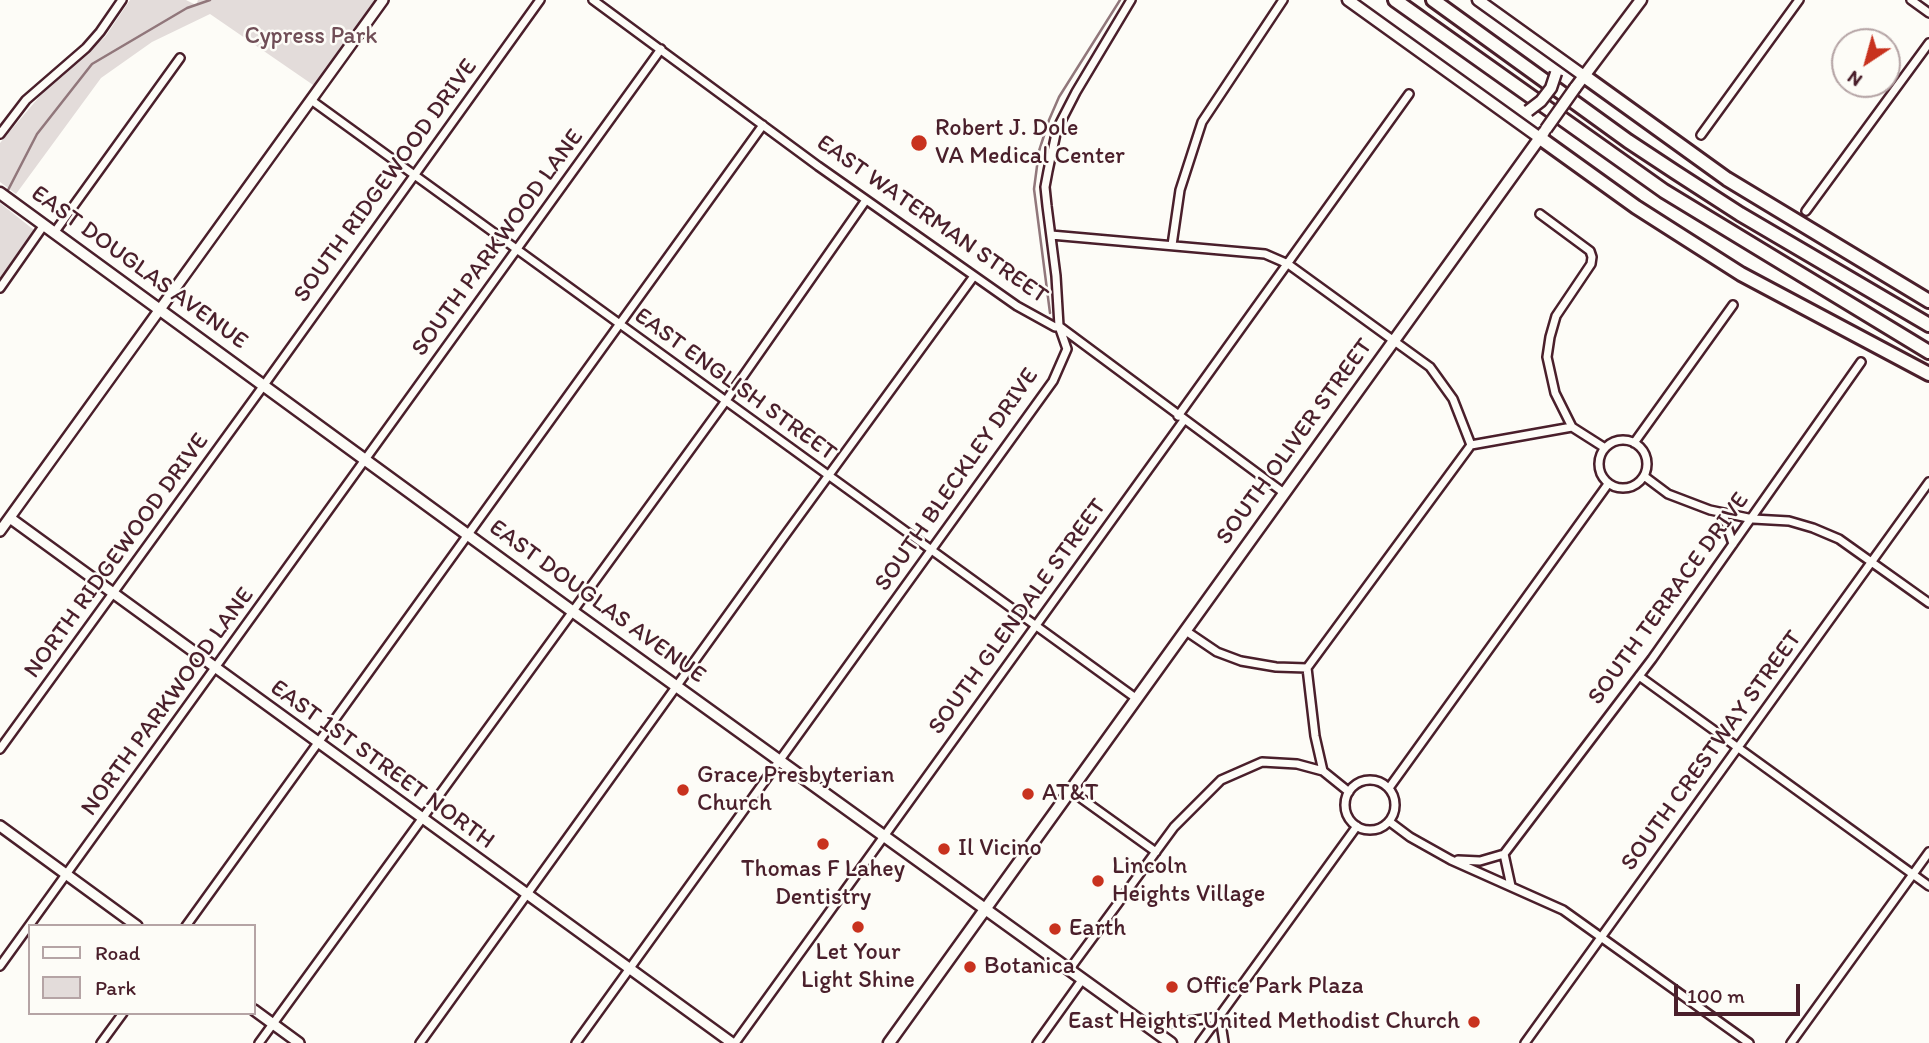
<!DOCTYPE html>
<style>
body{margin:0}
#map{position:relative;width:1929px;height:1043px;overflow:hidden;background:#fdfcf7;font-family:Itim,sans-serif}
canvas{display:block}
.legend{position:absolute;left:28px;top:924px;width:228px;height:91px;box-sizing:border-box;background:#fdfcf7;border:2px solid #b5a4a5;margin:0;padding:9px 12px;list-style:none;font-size:21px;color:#4a1f2b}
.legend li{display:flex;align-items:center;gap:14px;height:35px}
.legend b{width:35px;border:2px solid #b5a4a5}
.north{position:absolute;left:1831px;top:28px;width:70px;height:70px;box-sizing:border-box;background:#fdfcf7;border:2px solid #b5a4a5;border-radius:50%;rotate:216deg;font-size:19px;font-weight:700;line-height:28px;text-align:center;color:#4a1f2b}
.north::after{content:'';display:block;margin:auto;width:24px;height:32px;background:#c8321e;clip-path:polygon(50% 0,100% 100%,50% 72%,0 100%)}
.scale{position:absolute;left:1674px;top:984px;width:126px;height:32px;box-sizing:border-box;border:4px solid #4a1f2b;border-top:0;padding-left:9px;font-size:21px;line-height:24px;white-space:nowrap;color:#4a1f2b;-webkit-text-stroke:5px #fdfcf7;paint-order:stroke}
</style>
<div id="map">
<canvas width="1929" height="1043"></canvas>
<ul class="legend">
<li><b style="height:9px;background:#fdfcf7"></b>Road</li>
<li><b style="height:19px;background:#e3dcda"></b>Park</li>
</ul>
<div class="north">N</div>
<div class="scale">100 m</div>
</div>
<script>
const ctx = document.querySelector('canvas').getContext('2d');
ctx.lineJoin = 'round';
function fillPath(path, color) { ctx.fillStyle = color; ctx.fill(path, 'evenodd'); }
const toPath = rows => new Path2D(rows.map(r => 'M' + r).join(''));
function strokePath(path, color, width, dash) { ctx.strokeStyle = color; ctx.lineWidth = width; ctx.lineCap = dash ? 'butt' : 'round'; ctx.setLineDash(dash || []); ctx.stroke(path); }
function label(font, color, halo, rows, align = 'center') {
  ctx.font = font + ' Itim,sans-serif'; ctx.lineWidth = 5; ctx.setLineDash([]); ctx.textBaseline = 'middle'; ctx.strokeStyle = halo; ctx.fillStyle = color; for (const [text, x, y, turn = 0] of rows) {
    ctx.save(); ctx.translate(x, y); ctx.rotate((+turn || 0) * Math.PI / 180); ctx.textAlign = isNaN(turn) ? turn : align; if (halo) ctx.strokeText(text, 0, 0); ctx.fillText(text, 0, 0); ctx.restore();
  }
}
fillPath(toPath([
 [130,0,186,0,196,5,198,0,382,0,319,89,210,14,152,42,101,78,16,194,0,182,0,143,45,90,105,37],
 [0,203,34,230,30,239,0,281]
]), '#e3dcda');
strokePath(toPath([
 [6,194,37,134,92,64,187,8,210,0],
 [1050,313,1034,189,1039,151,1049,120,1059,97,1120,0]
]), '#91777b', 2.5);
const minor = toPath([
 [593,0,818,166,1017,306,1055,327,1059,326,1284,493],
 [1911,0,1929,13],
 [311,100,1137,699],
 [0,134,26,100,86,48,100,32,122,0],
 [1701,135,1799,0],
 [1806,211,1929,43],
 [1540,214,1590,251,1592,257,1591,264,1556,316,1550,337,1547,357,1555,393,1572,427,1605,448],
 [54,233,180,58],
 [1051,235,1265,254,1288,264,1430,367,1453,399,1471,445],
 [1172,245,1180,190,1202,122,1283,0],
 [0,288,44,225],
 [1178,416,1409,94],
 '1599 464a24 24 0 1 1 48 0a24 24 0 1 1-48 0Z',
 [1634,443,1733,305],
 [1644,476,1668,494,1710,510,1753,519,1789,521,1813,528,1839,539,1929,603],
 [1723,514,1733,544],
 [1186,631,1217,652,1241,661,1276,667,1307,668],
 [1639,676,1929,886],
 [0,749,264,385,540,0],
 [1323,771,1349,792],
 '1345 805a25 25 0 1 1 50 0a25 25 0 1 1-50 0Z',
 [1389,788,1608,484],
 [1071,791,1156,852],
 [1390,822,1410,837,1451,860,1563,910,1749,1043],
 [1504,854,1652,659,1861,362],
 [1458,860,1480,861,1504,854,1511,886],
 [186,926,763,125],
 [0,966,661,49],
 [1069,970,1174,827,1221,780,1262,762,1297,764,1323,771,1315,736,1307,668,1471,445,1572,427],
 [1148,1026,1220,1017,1224,1043],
 [101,1043,123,1013],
 [259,1043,725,402,866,200],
 [420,1043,783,538,974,276],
 [576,1043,1053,381,1067,349,1059,326,1056,276,1047,206,1045,187,1048,171,1057,129,1076,92,1131,0],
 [735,1043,1184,420],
 [1037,1043,1082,980],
 [1200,1043,1357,826],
 [1525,1043,1929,482],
 [1791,1043,1929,852]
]);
const tertiary = toPath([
 [10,518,732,1043],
 [0,531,383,0],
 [0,826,137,926],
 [254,1010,299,1043]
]);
const secondary = toPath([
 [1348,0,1540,138],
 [1478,0,1584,76],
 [1575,88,1641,0],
 [0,193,572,611,1171,1043],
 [889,1043,1544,132]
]);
const motorway = toPath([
 [1395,0,1664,191,1929,352],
 [1433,0,1628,141,1675,172,1740,214,1929,325],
 [1584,76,1727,179,1929,301],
 [1540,138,1636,207,1741,274,1929,374]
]);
strokePath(minor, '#4a1f2b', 12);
strokePath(tertiary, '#4a1f2b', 14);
strokePath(secondary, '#4a1f2b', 15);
strokePath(motorway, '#4a1f2b', 18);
strokePath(minor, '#fdfcf7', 7);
strokePath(tertiary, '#fdfcf7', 9);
strokePath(secondary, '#fdfcf7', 10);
strokePath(motorway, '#fdfcf7', 12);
const secondaryBridge = toPath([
 [1528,111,1541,101,1551,88,1556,73],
 [1546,129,1575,88]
]);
strokePath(secondaryBridge, '#4a1f2b', 15, []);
strokePath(secondaryBridge, '#fdfcf7', 10);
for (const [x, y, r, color] of [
 [919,143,9,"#c8321e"],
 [683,790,7,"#c8321e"],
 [1028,794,7,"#c8321e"],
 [823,844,7,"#c8321e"],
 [944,849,7,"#c8321e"],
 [1098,881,7,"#c8321e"],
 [858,927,7,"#c8321e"],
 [1055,929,7,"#c8321e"],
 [970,967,7,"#c8321e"],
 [1172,987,7,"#c8321e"],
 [1474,1022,7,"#c8321e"]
]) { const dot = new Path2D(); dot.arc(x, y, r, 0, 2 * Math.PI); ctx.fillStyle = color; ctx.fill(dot); strokePath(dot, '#fdfcf7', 2.5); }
label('24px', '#704e57', '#fdfcf7', [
 ["Cypress Park",311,37]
]);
label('24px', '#4a1f2b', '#fdfcf7', [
 ["Robert J. Dole",935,129],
 ["VA Medical Center",935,157],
 ["Grace Presbyterian",697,776],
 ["Church",697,804],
 ["AT&T",1042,794],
 ["Il Vicino",958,849],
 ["Lincoln",1112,867],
 ["Heights Village",1112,895],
 ["Thomas F Lahey",823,870,"center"],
 ["Dentistry",823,898,"center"],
 ["Earth",1069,929],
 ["Let Your",858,953,"center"],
 ["Light Shine",858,981,"center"],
 ["Botanica",984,967],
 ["Office Park Plaza",1186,987],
 ["East Heights United Methodist Church",1460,1022,"right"]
], 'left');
label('24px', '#4a1f2b', '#fdfcf7', [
 ["SOUTH RIDGEWOOD DRIVE",386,181,-54],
 ["EAST WATERMAN STREET",932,220,35],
 ["SOUTH PARKWOOD LANE",498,243,-54],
 ["EAST DOUGLAS AVENUE",139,268,36],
 ["EAST ENGLISH STREET",735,385,36],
 ["SOUTH OLIVER STREET",1295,442,-54],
 ["SOUTH BLECKLEY DRIVE",957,480,-55],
 ["NORTH RIDGEWOOD DRIVE",117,556,-54],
 ["SOUTH TERRACE DRIVE",1669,599,-54],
 ["EAST DOUGLAS AVENUE",597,602,36],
 ["SOUTH GLENDALE STREET",1018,617,-54],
 ["NORTH PARKWOOD LANE",168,702,-54],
 ["SOUTH CRESTWAY STREET",1712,751,-54],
 ["EAST 1ST STREET NORTH",382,765,36]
]);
</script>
